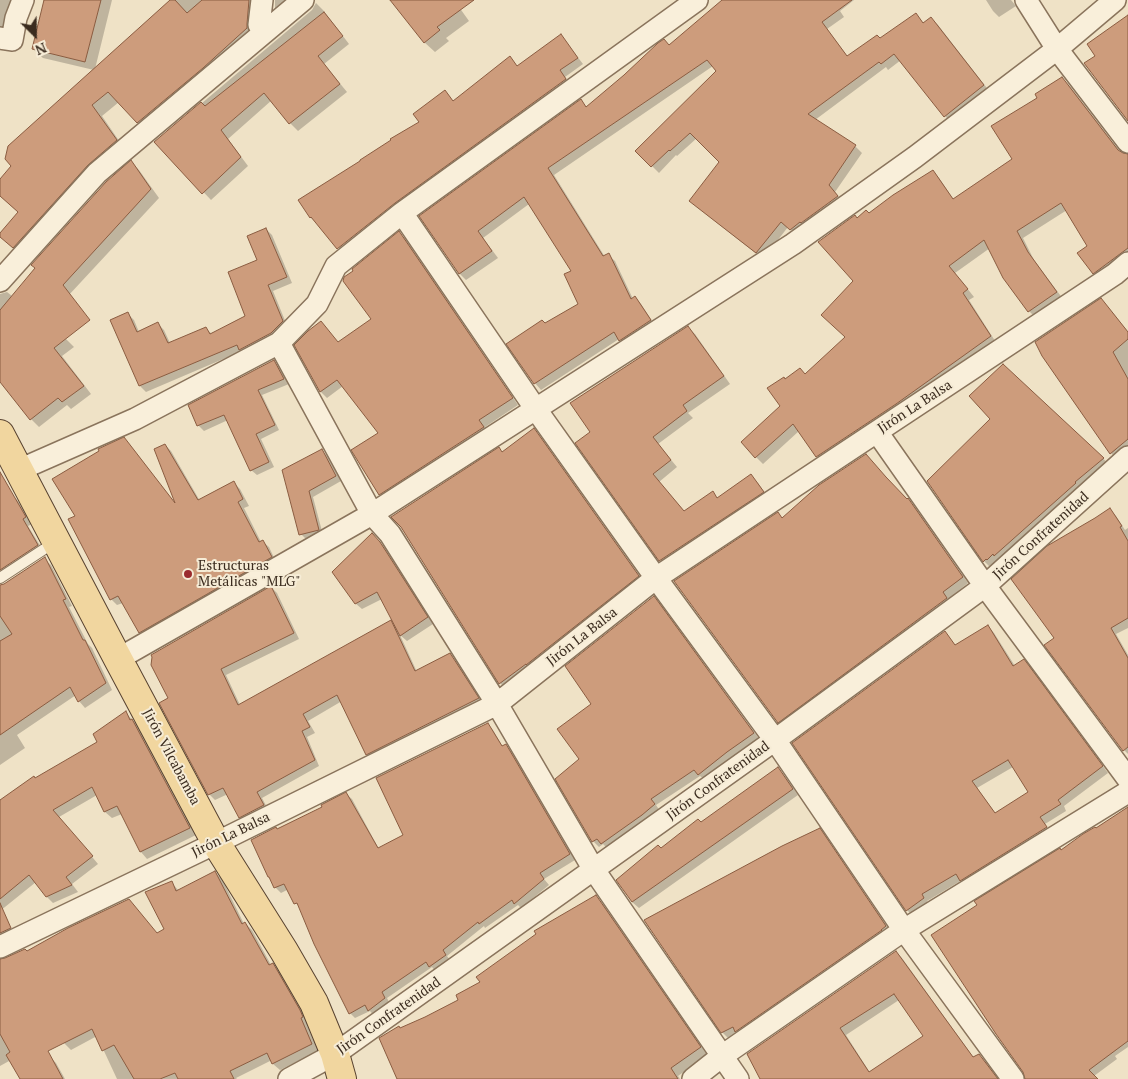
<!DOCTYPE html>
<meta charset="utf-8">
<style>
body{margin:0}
#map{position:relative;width:1128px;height:1079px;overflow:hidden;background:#efe2c6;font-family:"PT Serif",serif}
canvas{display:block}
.north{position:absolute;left:10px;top:10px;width:50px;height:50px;-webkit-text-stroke:4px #f6ecd6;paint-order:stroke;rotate:157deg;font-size:14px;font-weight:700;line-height:20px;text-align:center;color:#3b2c1f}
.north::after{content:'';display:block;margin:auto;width:18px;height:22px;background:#3b2c1f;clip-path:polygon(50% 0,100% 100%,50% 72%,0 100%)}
</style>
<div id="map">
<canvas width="1128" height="1079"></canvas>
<div class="north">N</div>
</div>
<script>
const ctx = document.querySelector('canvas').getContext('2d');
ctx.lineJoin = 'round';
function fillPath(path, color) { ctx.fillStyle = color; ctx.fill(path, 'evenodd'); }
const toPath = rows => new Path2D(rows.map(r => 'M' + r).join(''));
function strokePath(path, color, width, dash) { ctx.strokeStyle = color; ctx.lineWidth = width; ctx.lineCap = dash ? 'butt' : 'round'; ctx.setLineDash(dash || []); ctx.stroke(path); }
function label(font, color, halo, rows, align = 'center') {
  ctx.font = font + ' "PT Serif",serif'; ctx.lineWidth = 4; ctx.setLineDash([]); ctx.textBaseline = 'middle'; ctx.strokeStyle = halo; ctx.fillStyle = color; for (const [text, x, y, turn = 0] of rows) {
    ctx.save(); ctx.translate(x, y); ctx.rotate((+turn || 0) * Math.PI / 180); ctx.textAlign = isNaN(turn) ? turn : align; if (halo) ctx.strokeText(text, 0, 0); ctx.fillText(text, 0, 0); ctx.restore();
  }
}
fillPath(toPath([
 [0,0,16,0,12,29,0,28],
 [46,0,112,0,95,69,172,0,265,0,256,34,148,133,119,102,102,116,126,151,23,258,0,236,19,213,0,196,0,181,94,70,43,58,33,49],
 [275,0,306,0,285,18,275,8],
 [396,0,454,0,469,21,446,38,449,41,435,52,424,42],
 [736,0,854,0,840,11,844,17,827,29,848,57,880,39,916,14,924,24,931,19,938,25,990,92,951,122,945,116,901,60,888,70,886,67,815,120,855,146,862,153,835,192,844,203,798,236,788,227,763,259,697,207,720,162,697,138,677,156,676,155,659,173,637,151,717,71,713,66,554,175,605,257,608,255,615,261,633,299,635,298,641,304,656,327,627,346,619,339,541,390,535,383,545,325,580,304,573,272,529,204,483,238,498,258,466,280,460,274,421,216,580,101,587,107,670,47],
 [986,0,1011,0,1016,6,999,17,993,11],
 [316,3,323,10,349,44,324,64,347,92,298,131,290,123,272,100,228,139,248,166,211,200,156,142,312,10],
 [566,42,583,64,565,77,571,85,344,254,317,223,311,218,300,200,421,123,445,92,454,102,510,58,518,67],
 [1062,78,1069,85,1125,158,1128,166,1128,259,1100,280,1094,273,1089,246,1067,210,1023,238,1034,260,1063,299,1036,318,1029,311,990,248,955,273,974,297,969,300,997,344,824,463,817,456,799,431,763,464,756,457,782,406,786,380,806,375,846,337,855,281,857,220,869,215,933,171,939,178,954,200,1014,160,1039,98],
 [131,162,139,170,159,198,68,296,41,273],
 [266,229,272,235,292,283,273,291,288,328,242,351,146,392,140,386,112,321,128,314,134,320,139,332,158,324,164,330,170,343,205,328,212,334,247,316],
 [399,233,406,239,518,405,485,427,490,434,386,500,380,494,380,434,343,386,327,398,321,392,296,345,338,343,373,320],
 [7,292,66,339,74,347,62,356,91,394,71,409,67,405,39,427,31,419,0,376,0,294],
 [1101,300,1108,307,1128,332,1128,451,1117,460,1111,453],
 [688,328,695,334,730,384,688,413,693,418,658,444,677,467,659,482,685,512,713,493,718,499,751,476,758,483,769,499,667,567,660,560,592,432],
 [274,361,279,367,289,384,262,395,279,430,261,439,274,467,257,475,251,470,228,420,204,431,198,425],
 [1003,366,1110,465,990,567,984,561,992,419],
 [534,430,540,436,644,582,505,688,500,683,402,527],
 [130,445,176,505,165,445,171,451,200,501,234,483,240,489,249,506,244,508,261,542,262,541,269,547,277,564,146,638,140,632,123,603,117,605,111,599,76,516],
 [322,450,327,456,341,481,313,497,323,535,306,539,301,534,284,470],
 [0,482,18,501,32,524,28,526,44,552,0,583,0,585,4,585,44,559,51,565,72,606,69,607,88,644,92,648,112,690,85,708,79,701,76,695,17,735,25,748,0,765],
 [908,500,914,506,968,583,948,599,952,605,785,728,779,722,778,514,783,519],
 [1110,510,1116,516,1125,530,1128,528,1128,628,1116,634,1128,655,1128,754,1124,750,1056,638],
 [378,540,386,549,433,624,407,641,400,635,417,672,450,655,456,661,483,704,372,760,367,754,342,701,308,721,315,733,307,737,319,766,262,798,269,811,246,823,240,817,228,794,215,800,209,794,161,703,170,698,271,587,277,593,299,639,226,675,240,705,391,622,396,627,382,599,362,609,355,603],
 [654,598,660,604,760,740,705,780,700,776,656,805,660,811,608,849,603,844,599,847,593,841,581,759,593,704],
 [988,626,994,633,1015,666,1030,667,1108,773,1064,806,1066,811,1045,824,1052,834,968,886,962,880,927,901,929,905,914,917,907,910,794,743,945,632,956,646],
 [1013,767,1029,792,996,814,977,788],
 [126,713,139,727,196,835,147,859,141,852,122,814,112,818,105,812,97,795,59,817,98,864,72,884,78,892,53,903,46,896,36,882,0,911,0,799,2,801,35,779,99,743],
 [487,724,493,730,503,747,506,746,511,751,575,860,544,879,549,885,521,908,518,905,485,928,484,926,447,956,450,960,435,971,432,967,387,998,390,1004,374,1016,370,1011,355,1018,350,1013,300,908,296,903,289,889,281,893,276,888,271,879,278,830,324,807,346,794,352,799,379,849,405,836],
 [778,769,784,775,798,795,639,908,632,902,661,849,701,823],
 [1128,808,1128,1047,1115,1056,1117,1059,1094,1076,1097,1079,1026,1079,1061,851],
 [820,830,825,836,891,932,735,1035,734,1034,728,1038,722,1032],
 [215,872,222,879,244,924,245,923,252,930,271,965,272,964,279,971,306,1018,309,1024,307,1025,318,1051,280,1070,273,1064,272,1060,236,1078,237,1079,117,1079,97,1036,71,1050,64,1043,58,1034,0,1066,0,961,28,953,161,939,165,930,171,882,179,891],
 [596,897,603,904,707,1055,678,1076,680,1079,399,1079,400,1029,426,1018,460,1000],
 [0,915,16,935,0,944],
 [896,952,902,958,974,1058,979,1055,985,1061,998,1079,885,1079,925,1037,899,1000,846,1035,874,1079,761,1079],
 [50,1057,56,1063,65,1079,20,1079]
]), '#0003');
const building = toPath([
 [44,0,101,0,85,62,32,49,44,0],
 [170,0,175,0,187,13,202,0,249,0,247,24,247,28,203,68,137,123,108,92,92,105,117,140,88,165,13,248,0,237,0,233,18,212,0,196,0,179,11,166,5,159,8,146,170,0],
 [390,0,474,0,437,27,440,30,424,43,390,0],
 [722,0,852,0,822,22,847,56,877,35,880,38,916,13,923,23,931,17,984,85,944,117,894,54,881,64,879,62,808,114,856,145,829,185,838,196,801,223,800,222,790,230,781,222,756,253,689,201,719,162,690,133,670,151,669,150,651,167,635,151,716,71,707,60,548,168,603,256,609,253,631,299,635,296,651,320,619,341,614,332,534,384,506,344,542,320,545,323,578,304,564,274,571,271,524,197,478,231,492,251,459,274,419,216,581,99,586,107,624,75,658,43,664,39,669,45,722,0],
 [324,12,343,36,318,56,340,84,289,124,264,93,221,130,241,157,202,194,154,142,201,102,205,106,324,12],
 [1128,15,1128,121,1084,63,1095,56,1087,44,1128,15],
 [561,34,578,58,560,70,566,79,395,203,337,249,311,217,310,218,298,200,360,161,360,160,391,140,390,139,419,122,413,114,445,90,453,101,510,56,517,66,561,34],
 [1062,77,1118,150,1123,153,1128,154,1128,248,1093,274,1077,253,1087,246,1061,203,1017,231,1028,252,1057,292,1028,312,1003,278,984,240,949,266,968,289,963,293,991,336,896,404,816,457,793,424,755,458,741,442,780,406,767,388,784,377,785,379,800,368,805,374,845,337,821,315,853,281,818,242,855,215,857,218,866,210,869,213,893,195,933,170,953,199,1012,159,991,126,1037,98,1035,94,1062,77],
 [131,160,151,189,63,285,90,320,54,348,84,386,62,402,58,398,30,420,0,382,0,310,35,268,31,265,106,182,131,160],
 [266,228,287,277,268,285,283,321,271,333,239,350,237,345,139,386,110,320,128,312,137,332,158,322,168,343,206,327,210,334,245,316,228,272,257,260,247,236,266,228],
 [399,231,513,398,479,420,484,427,379,495,351,450,378,433,337,380,320,392,294,345,308,331,321,321,338,342,371,319,343,281,344,277,353,271,352,269,399,231],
 [1101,298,1128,332,1128,339,1113,352,1128,379,1128,439,1110,454,1042,356,1035,342,1101,298],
 [688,326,724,376,683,405,687,411,653,437,671,460,653,474,684,511,713,491,717,498,751,474,764,492,659,561,575,443,590,432,570,403,688,326],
 [274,360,284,379,258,390,275,425,256,434,269,462,250,471,224,415,197,426,188,405,274,360],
 [1003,364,1104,458,1075,482,1076,483,994,556,993,554,987,560,986,559,983,562,927,481,990,419,969,396,1003,364],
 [534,428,639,576,526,665,526,664,499,684,401,527,391,517,499,447,502,452,534,428],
 [124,437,175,503,154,449,165,444,198,500,234,481,243,499,238,502,259,542,263,540,272,557,139,633,118,596,110,600,68,519,75,516,52,479,99,451,98,449,124,437],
 [322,449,336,476,309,491,319,530,299,535,282,470,322,449],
 [866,454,886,477,907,499,908,498,963,577,943,592,947,598,778,723,674,581,778,512,782,518,819,485,866,454],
 [0,472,26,517,23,519,38,545,0,570,0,472],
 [1110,508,1122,526,1120,527,1128,541,1128,618,1111,628,1128,658,1128,747,1123,751,1044,645,1054,638,1011,579,1047,546,1095,518,1110,508],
 [372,533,380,542,428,617,400,636,377,592,355,604,332,572,372,533],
 [45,557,66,599,63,600,83,640,85,640,106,683,78,702,70,687,0,735,0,641,12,634,0,616,0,585,4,584,45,557],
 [271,586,294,633,221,669,238,705,391,620,415,671,450,653,479,698,366,755,337,695,303,714,310,727,302,731,315,760,257,792,264,805,239,818,223,788,208,795,159,703,168,698,151,665,152,657,151,655,271,586],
 [654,596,754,733,727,752,698,775,694,770,651,799,655,804,642,815,601,844,597,839,592,842,555,779,579,759,557,729,591,704,565,666,654,596],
 [988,625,1013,666,1024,659,1103,766,1058,800,1061,804,1040,817,1047,827,960,881,956,874,922,894,924,898,906,911,792,743,945,631,955,645,988,625],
 [1008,760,1028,792,995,813,972,781,1008,760],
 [126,711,130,720,132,719,190,828,140,852,117,806,104,812,92,787,53,810,93,856,66,877,72,885,46,897,29,875,0,899,0,800,34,776,35,778,97,742,93,734,126,711],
 [488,723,502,746,506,744,570,854,540,873,544,879,514,904,512,900,479,924,478,922,443,950,446,955,429,967,426,962,382,992,385,998,368,1011,365,1005,349,1014,314,944,297,903,294,904,284,884,274,888,269,877,268,877,251,840,276,827,277,829,322,807,321,805,346,792,378,848,403,835,376,778,488,723],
 [778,767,793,789,632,902,616,880,658,845,661,848,698,819,701,822,778,767],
 [1128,807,1128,1041,1089,1070,1098,1079,1025,1079,1023,1072,996,1034,931,935,977,905,974,901,1060,848,1061,850,1083,834,1095,827,1096,828,1128,807],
 [820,828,886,926,881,930,882,930,735,1032,733,1027,721,1033,644,920,782,846,820,828],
 [215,871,242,924,245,922,269,965,273,963,300,1010,303,1017,301,1018,312,1044,272,1064,267,1053,230,1071,234,1079,178,1079,175,1073,160,1079,134,1079,114,1045,102,1051,92,1029,48,1051,63,1079,20,1079,6,1055,10,1052,0,1034,0,959,5,958,25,949,27,951,68,928,129,899,157,933,164,929,145,892,172,881,176,891,215,871],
 [596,895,701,1047,671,1068,678,1079,397,1079,379,1038,399,1026,400,1028,425,1017,458,1000,456,995,480,982,476,977,536,934,534,931,596,895],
 [0,903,11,928,0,933,0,903],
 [896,951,973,1057,979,1054,998,1079,760,1079,747,1054,896,951],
 [894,994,923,1036,869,1072,840,1028,894,994]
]);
fillPath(building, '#cd9c7c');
strokePath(building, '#8a5c41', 1);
const lane = toPath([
 [0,578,55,542]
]);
const street = toPath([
 [1026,0,1057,49,1128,142],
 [259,25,262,0],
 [0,38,12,40,16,18,23,0],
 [402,213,535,408,656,578,775,740,904,930,1013,1079],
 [0,281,97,173,303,0],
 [279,343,372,514,390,534,497,704,594,870,738,1079],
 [877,432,985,586,1128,779],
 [19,470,135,419,279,343,317,304,336,266,402,213,697,0],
 [118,659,372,514,793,244,915,157,1057,49,1115,0],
 [0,947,216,843,497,704,656,578,1115,274,1128,263],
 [289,1079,335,1054,775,740,985,586,1128,457],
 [693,1079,722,1056,904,930,1128,792]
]);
const primary = toPath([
 [0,434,118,659,216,843,284,951,314,1003,335,1054,342,1079]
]);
strokePath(lane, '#8a745c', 12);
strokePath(street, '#8a745c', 24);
strokePath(primary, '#584230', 30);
strokePath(lane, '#f9efda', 10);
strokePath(street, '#f9efda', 21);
strokePath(primary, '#f1d69f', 28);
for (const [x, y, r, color] of [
 [188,574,5,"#9a2b2e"]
]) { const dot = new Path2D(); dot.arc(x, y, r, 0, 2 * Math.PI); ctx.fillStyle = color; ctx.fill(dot); strokePath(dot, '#f6ecd6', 2); }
label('14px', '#3b2c1f', '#f6ecd6', [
 ["Jirón La Balsa",915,407,-33],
 ["Jirón Confratenidad",1041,536,-42],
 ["Jirón La Balsa",582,637,-38],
 ["Jirón Vilcabamba",171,757,62],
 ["Jirón Confratenidad",718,781,-36],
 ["Jirón La Balsa",231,835,-26],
 ["Jirón Confratenidad",389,1016,-35]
]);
label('14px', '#3b2c1f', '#f6ecd6', [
 ["Estructuras",198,566],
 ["Metálicas \"MLG\"",198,582]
], 'left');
</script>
